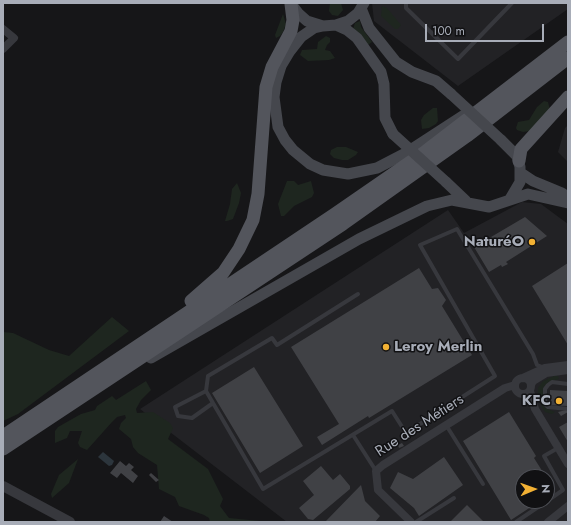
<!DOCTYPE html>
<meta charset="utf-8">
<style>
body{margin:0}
#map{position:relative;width:571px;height:525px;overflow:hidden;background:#161618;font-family:Jost,sans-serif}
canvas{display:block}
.frame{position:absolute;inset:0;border:4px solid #a8adb8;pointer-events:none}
.north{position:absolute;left:515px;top:469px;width:40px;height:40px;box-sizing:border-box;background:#111113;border:1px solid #4d4f55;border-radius:50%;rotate:88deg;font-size:11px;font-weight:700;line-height:16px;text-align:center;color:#a8adb8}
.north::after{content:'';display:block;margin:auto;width:14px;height:18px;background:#f2b134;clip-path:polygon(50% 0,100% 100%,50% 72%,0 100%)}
.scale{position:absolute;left:425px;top:24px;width:119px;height:18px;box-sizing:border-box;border:2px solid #a8adb8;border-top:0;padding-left:5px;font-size:12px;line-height:14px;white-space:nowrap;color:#a8adb8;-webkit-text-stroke:3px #111113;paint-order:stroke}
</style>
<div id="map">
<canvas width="571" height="525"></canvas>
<div class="frame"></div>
<div class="north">N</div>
<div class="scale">100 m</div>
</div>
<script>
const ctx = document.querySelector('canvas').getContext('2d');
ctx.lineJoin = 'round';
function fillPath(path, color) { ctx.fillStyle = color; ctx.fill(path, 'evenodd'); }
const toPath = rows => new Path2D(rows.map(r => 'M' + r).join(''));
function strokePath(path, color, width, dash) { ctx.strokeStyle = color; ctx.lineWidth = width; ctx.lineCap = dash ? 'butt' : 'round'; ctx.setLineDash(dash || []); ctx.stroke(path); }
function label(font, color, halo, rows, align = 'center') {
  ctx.font = font + ' Jost,sans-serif'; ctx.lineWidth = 3; ctx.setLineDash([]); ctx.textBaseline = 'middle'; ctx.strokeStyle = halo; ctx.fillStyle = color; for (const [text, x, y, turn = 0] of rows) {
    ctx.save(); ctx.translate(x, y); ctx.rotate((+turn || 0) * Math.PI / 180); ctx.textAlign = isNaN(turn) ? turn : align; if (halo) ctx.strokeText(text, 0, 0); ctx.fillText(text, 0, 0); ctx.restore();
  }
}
fillPath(toPath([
 [372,3,568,3,568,9,458,86,374,21],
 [568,125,568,162,558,152,565,128],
 [522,202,541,204,568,224,568,522,287,522,140,409,448,210,464,233],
 [523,477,547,477,547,501,523,501]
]), '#222225');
fillPath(toPath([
 [330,3,341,3,343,10,338,16,332,15,329,11],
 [382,6,387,8,401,25,398,29,395,29,381,16],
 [283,14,286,24,283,32,280,36,276,38,275,35],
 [360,21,361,27,372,42,368,45,353,29,355,23],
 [326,36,330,38,330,42,327,45,325,50,330,51,335,58,329,60,308,61,300,55,302,50,317,49,318,42],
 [544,101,548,102,550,110,530,131,523,132,517,130,516,128,518,122,529,120,537,107],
 [433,108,437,108,438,121,436,124,429,128,422,129,421,120,424,115],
 [337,147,346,147,358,152,356,155,348,160,342,160,334,158,330,154,331,150],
 [287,181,294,181,298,185,311,181,314,193,312,197,294,206,284,216,281,216,278,204],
 [237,183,241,193,239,203,233,219,227,221,225,221,230,204,232,189],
 [112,317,129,331,18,414,3,421,3,332,13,333,49,350,69,356],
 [554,376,558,376,559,379,549,382,545,385,542,400,545,408,555,412,552,414,545,412,542,407,538,397,538,388,543,381],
 [146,381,151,390,141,400,136,409,137,413,153,412,170,423,173,428,168,439,208,469,223,499,220,506,229,518,270,522,210,522,209,518,204,515,179,506,175,497,159,489,157,465,138,453,133,447,131,439,119,429,121,423,126,418,125,415,117,417,112,422,87,450,80,447,78,443,82,431,70,431,67,438,55,443,55,431,58,427,81,414,95,410,97,406,112,396,116,400],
 [78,459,69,483,52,498,51,494,59,475]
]), '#1e261f');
fillPath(toPath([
 [103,452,114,461,112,465,109,466,98,457]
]), '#2c353c');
fillPath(toPath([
 [525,217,547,236,506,262,508,264,502,267,501,265,489,272,474,247],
 [568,263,568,345,532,286],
 [419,268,432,289,438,288,446,300,442,306,472,355,369,418,368,416,322,445,317,437,339,424,291,347],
 [254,367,303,446,260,473,212,393],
 [550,390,568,391,567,406,549,405,549,398,547,398,547,396,550,396],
 [566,410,568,412,561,416,558,412],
 [509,412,536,456,534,458,546,477,523,477,523,501,540,501,511,520,463,441],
 [568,422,568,442,559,427],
 [402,443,404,446,399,448,398,445],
 [444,457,463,485,419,516,414,508,390,488,398,472,413,479],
 [120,461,126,466,129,463,134,467,131,470,138,476,133,483,121,473,117,478,110,473],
 [321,466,333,480,340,474,350,486,350,489,313,520,308,519,299,508,314,495,303,481],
 [151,473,159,480,156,482,149,475],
 [547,479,555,492,547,497],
 [361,485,365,501,380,516,375,522,325,522],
 [467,505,484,522,450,522],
 [164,516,173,522,160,522]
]), '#404145');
strokePath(toPath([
 [406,3,406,8,458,59,512,3],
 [358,294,277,345,272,338,208,376,206,391,263,489,392,411,406,433,495,376,420,245,457,229,533,354,537,365,545,368],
 [568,384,552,382,548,385,545,389,545,404,548,407,568,409],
 [206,391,175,407,178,416,192,418,213,403],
 [446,425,483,484],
 [353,435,376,471],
 [547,501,563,490,544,456,558,448],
 [416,522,454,498],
 [516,522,547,501]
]), '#37383d', 4);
strokePath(toPath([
 [3,29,14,38,3,49],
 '515 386a8 8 0 1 1 16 0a8 8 0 1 1-16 0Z',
 [523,378,545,368,568,365],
 [531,385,533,381,546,373,568,370],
 [530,391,535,409,568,464],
 [411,522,378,490,376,471,383,465,505,388,515,385],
 [548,522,568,506]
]), '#37383d', 8);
strokePath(toPath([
 [3,486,70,522]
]), '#37383d', 10);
strokePath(toPath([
 [291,4,298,13,307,21,323,26,336,25,348,21,358,13,364,3],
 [361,8,369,28,396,62,412,72,436,81,451,94],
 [336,25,347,30,357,38,381,72,384,84,385,118,393,134],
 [323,26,314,28,301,37,290,51,281,66,276,82,274,97,278,127,285,140,293,150,310,164,323,170,348,174,377,168,404,154,464,115],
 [501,140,517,156,520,167,520,182,510,199],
 [521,173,533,181,562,193,568,198],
 [446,182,466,201],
 [151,358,359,239,427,206,452,200,489,207,528,194,568,203]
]), '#45474d', 11);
strokePath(toPath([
 [519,161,521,149,568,97],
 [191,301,223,273,239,249,253,220,258,194,266,87,272,67,291,31,293,20,291,4],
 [3,436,335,214,426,151,568,42],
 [3,449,343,224,467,136,568,58]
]), '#53555c', 13);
strokePath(toPath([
 [451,94,501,140],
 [393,134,446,182]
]), '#45474d', 11);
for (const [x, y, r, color] of [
 [532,242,4,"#f2b134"],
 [386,347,4,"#f2b134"],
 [559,401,4,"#f2b134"]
]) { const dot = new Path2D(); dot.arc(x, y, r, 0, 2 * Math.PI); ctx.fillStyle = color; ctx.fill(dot); strokePath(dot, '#111113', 1.5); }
label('bold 15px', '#a8adb8', '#111113', [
 ["NaturéO",524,242],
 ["Leroy Merlin",394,347,"left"],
 ["KFC",551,401]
], 'right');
label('15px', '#a8adb8', '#111113', [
 ["Rue des Métiers",420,426,-33]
]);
</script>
